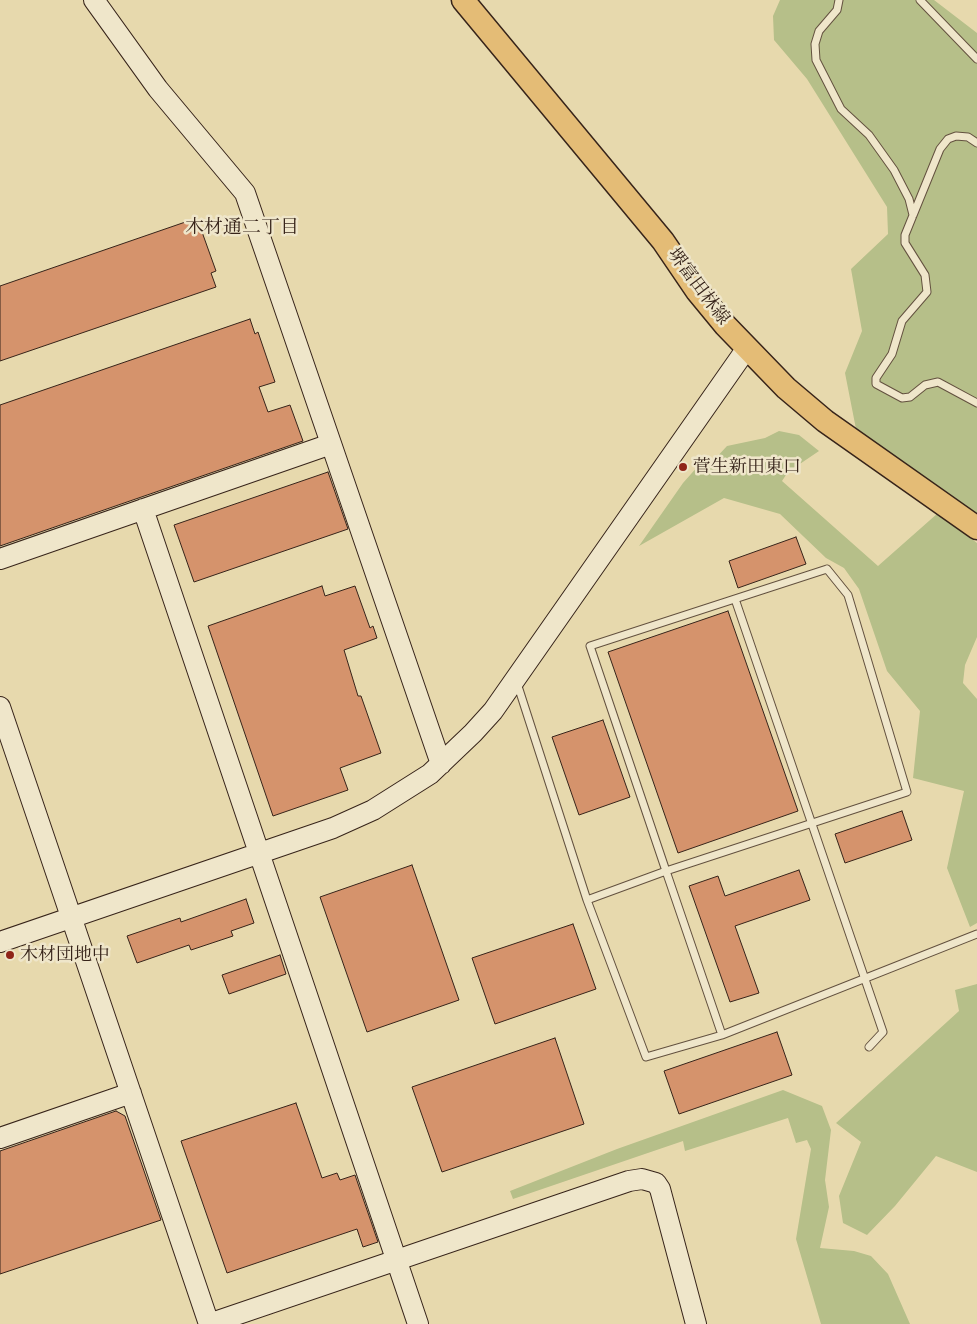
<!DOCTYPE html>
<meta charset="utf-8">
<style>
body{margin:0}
canvas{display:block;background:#e7d9ad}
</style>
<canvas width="977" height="1324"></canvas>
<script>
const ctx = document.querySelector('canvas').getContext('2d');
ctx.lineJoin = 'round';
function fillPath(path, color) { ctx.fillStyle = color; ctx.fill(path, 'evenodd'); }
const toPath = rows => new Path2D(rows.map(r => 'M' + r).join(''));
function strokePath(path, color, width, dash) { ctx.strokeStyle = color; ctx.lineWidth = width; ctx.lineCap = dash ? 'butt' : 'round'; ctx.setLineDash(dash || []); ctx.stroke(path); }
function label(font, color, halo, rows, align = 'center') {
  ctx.font = font + ' "Gentium Book Plus","Noto Serif JP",serif'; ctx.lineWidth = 5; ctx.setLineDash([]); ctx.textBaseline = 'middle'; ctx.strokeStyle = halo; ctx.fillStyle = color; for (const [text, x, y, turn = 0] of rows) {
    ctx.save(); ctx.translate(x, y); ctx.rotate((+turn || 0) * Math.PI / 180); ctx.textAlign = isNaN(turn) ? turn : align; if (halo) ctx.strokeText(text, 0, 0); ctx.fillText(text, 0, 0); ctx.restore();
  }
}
fillPath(toPath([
 [780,0,934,0,977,33,977,521,856,429,845,373,862,331,851,269,888,234,887,207,807,79,774,40,773,16],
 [779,431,799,435,819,451,788,472,782,481,878,566,938,513,977,543,977,637,965,665,963,683,977,699,977,923,970,927,947,868,964,791,913,778,920,711,887,671,859,589,844,568,826,558,780,514,724,498,639,546,683,483,699,465,714,460,727,446,765,438],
 [977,984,977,1172,936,1156,895,1206,867,1235,843,1223,839,1196,861,1142,836,1123,959,1011,955,990],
 [783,1090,822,1106,831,1130,825,1180,829,1207,820,1248,854,1251,871,1256,888,1274,910,1324,821,1324,796,1239,811,1149,807,1140,796,1143,788,1118,685,1151,683,1141,513,1199,510,1191,617,1149]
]), '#b6bf89');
const building = toPath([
 [197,218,216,271,211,273,216,287,0,361,0,286,197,218],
 [250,319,255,334,258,332,275,382,259,387,268,412,290,405,303,441,0,546,0,405,250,319],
 [328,472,348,529,194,582,174,525,328,472],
 [796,537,806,564,738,588,729,561,796,537],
 [322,586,325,596,355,586,370,628,373,626,377,638,344,650,358,696,361,696,381,753,340,768,348,790,273,816,208,626,322,586],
 [728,611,798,811,678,853,608,652,728,611],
 [603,720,630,797,579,815,552,737,603,720],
 [902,811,912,840,845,863,835,834,902,811],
 [412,865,459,1000,367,1032,320,897,412,865],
 [799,870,810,900,735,926,759,993,730,1002,689,886,718,876,725,896,799,870],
 [246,899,254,923,231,931,233,936,191,950,189,945,137,963,127,936,180,918,181,922,246,899],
 [573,924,596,989,495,1024,472,958,573,924],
 [280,955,286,974,229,994,222,975,280,955],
 [777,1032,792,1075,679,1114,664,1071,777,1032],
 [555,1038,584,1124,442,1172,412,1087,555,1038],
 [296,1103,322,1178,337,1173,340,1180,355,1175,378,1242,363,1247,357,1229,227,1273,181,1141,296,1103],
 [116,1111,125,1116,161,1220,0,1274,0,1151,116,1111]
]);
fillPath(building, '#d5936c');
strokePath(building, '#37241a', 1);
const lane = toPath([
 [839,0,837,10,819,31,815,44,816,60,841,109,869,135,894,170,909,199,913,215],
 [920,0,977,59],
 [977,143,968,137,956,136,948,139,940,149,905,235,905,243,925,275,927,292,902,321,892,354,876,378,876,384,902,398,910,397,925,385,938,382,977,403],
 [827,569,848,595,907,792,666,871,590,646,827,569],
 [735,599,883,1032,869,1047],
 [517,683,587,900,646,1057,722,1035,977,934],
 [587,900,666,871,722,1035]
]);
const secondary = toPath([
 [94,0,158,89,245,193,441,764],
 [143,509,418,1324],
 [0,559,331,444],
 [0,707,209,1324],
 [0,942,333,828,373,810,430,774,473,733,493,711,747,348],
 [0,1138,131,1093],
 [209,1324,629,1181,642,1179,656,1183,660,1189,696,1324]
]);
const primary = toPath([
 [463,0,663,241,697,291,725,325,786,388,825,421,977,528]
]);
strokePath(lane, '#63513f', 9);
strokePath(secondary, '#37241a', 22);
strokePath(primary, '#37241a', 25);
strokePath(lane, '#efe6ca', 7);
strokePath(secondary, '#efe6ca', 20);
strokePath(primary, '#e4bc76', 22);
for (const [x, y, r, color] of [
 [683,467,5,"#8f2418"],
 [10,955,5,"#8f2418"]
]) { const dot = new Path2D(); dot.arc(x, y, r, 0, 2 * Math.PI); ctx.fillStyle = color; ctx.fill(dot); strokePath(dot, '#efe6ca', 2); }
label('18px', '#37241a', '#efe6ca', [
 ["堺富田林線",698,287,53]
]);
label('18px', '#37241a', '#efe6ca', [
 ["菅生新田東口",693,467],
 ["木材団地中",20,955]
], 'left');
label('19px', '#37241a', '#efe6ca', [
 ["木材通二丁目",242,228]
]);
</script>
